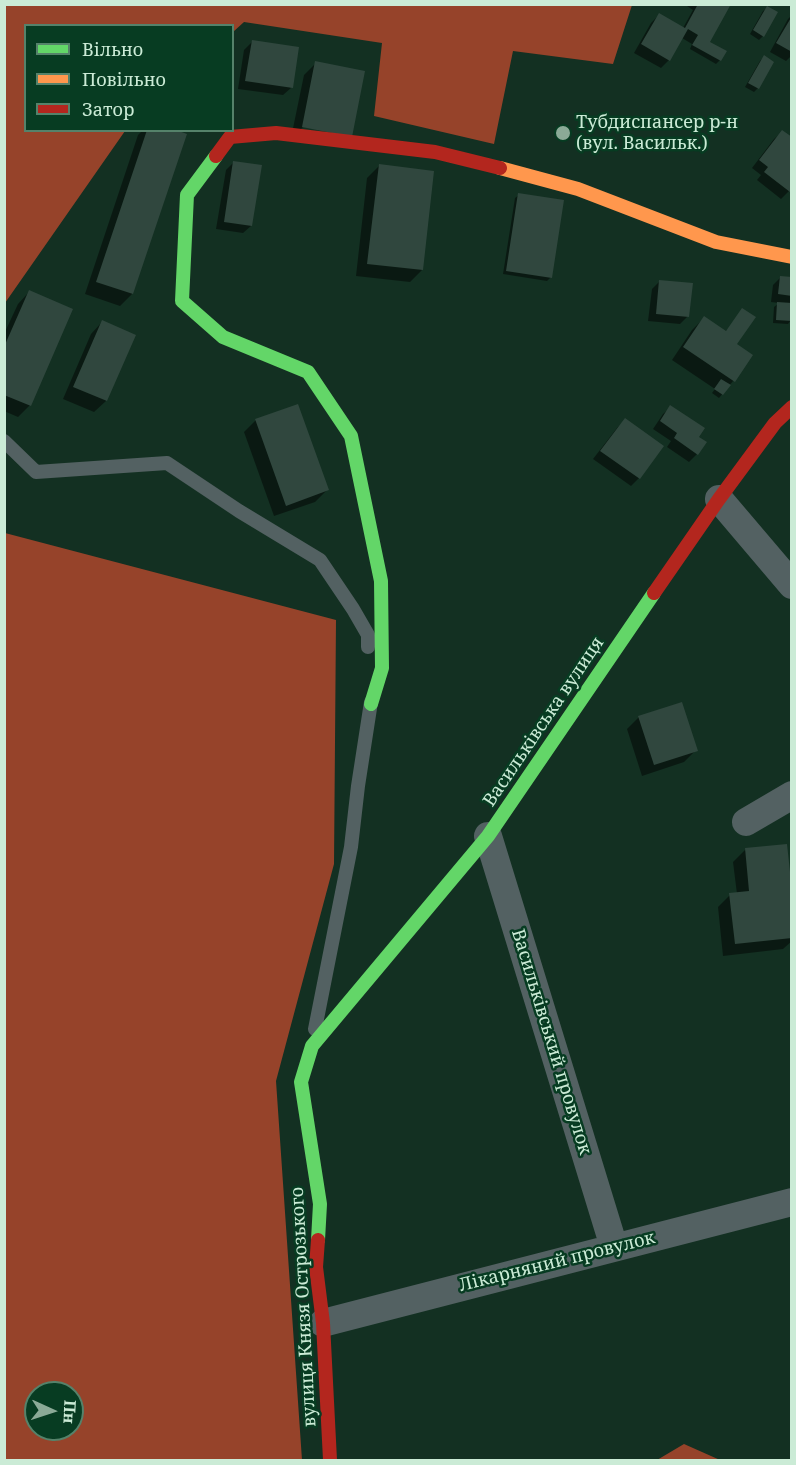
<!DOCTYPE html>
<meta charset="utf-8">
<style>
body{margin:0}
#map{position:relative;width:796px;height:1465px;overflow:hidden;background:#133022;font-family:"Noto Serif",serif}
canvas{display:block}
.frame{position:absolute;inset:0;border:6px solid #cbebd6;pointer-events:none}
.legend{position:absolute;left:24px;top:24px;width:210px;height:108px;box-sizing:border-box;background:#073c22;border:2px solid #55826a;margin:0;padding:8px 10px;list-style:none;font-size:18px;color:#cbebd6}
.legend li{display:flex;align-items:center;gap:12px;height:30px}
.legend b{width:30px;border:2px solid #55826a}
.north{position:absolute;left:24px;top:1381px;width:60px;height:60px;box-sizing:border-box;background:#073c22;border:2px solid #55826a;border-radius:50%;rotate:93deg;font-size:16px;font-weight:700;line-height:24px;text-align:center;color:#cbebd6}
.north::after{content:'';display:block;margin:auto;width:21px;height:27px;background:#8baa97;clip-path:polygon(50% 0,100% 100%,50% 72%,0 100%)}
</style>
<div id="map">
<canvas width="796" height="1465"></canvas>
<div class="frame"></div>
<ul class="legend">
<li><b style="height:8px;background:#63d668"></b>Вільно</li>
<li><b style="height:8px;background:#ff974d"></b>Повільно</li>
<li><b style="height:8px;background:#b3261e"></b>Затор</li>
</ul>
<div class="north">Пн</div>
</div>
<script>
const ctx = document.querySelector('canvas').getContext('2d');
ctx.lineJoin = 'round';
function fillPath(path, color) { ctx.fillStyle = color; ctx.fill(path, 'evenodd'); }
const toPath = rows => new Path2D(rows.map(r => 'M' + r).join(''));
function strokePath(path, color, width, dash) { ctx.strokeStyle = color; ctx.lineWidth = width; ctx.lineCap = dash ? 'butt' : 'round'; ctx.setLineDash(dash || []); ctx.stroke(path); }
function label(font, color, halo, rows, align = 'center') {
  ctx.font = font + ' "Noto Serif",serif'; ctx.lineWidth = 5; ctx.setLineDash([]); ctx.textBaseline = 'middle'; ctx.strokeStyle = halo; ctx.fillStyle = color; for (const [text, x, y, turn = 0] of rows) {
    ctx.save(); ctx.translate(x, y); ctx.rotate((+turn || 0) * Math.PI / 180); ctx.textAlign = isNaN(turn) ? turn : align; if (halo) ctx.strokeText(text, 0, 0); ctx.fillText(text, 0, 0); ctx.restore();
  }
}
fillPath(toPath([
 [5,4,632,4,632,5,613,64,513,51,494,144,374,116,382,43,244,22,233,32,232,26,26,26,26,130,125,131,5,303],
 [5,533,336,620,334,864,276,1081,302,1460,5,1460],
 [36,1393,72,1393,72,1429,36,1429],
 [684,1444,720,1460,657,1460]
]), '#96432a');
fillPath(toPath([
 [684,4,729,4,708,43,720,60,716,64,690,49,692,44,682,38,669,60,661,68,634,53,651,23,659,15,683,28,693,10],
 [767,8,763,36,759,40,750,34,763,11],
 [792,15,792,55,786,61,770,52,788,19],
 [252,42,291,88,283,95,238,89,244,50],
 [764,57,772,62,758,88,754,92,745,87,760,61],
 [316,63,363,72,291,138,304,75],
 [143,130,171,130,185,135,132,294,120,306,85,294,138,135],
 [782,132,789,191,781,199,757,180,761,175,752,168,774,139],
 [234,162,251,226,243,233,216,229,226,170],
 [379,166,422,270,410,282,356,276,367,178],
 [519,195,551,277,547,281,503,274,515,198],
 [781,277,792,279,791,320,788,324,773,323,774,307,779,303,771,302,773,285],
 [660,281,688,316,680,324,648,321,652,289],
 [29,292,30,405,18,417,4,411,4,334,18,304],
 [704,318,725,332,729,328,735,345,751,355,733,381,719,398,712,393,715,389,672,360,692,330],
 [102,322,106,401,94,412,63,399,91,334],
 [671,407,697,437,697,454,689,462,667,447,671,441,653,429,663,414],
 [256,420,327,490,315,502,274,516,244,432],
 [625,420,661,447,639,478,631,486,593,459,617,428],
 [639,717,696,750,684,762,642,776,627,729],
 [745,850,792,905,792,941,783,949,723,956,718,907,730,895,737,894,733,862]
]), '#0007');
fillPath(toPath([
 [698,4,731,4,710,42,727,51,721,61,692,45,698,35,688,29,670,61,641,44,659,13,685,28],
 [767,6,778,12,764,37,753,30],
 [792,16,792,52,776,43],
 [252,40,299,47,293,88,245,81],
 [764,55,774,62,759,89,748,83],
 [315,61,365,71,352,137,302,127],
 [147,130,176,130,187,134,133,294,96,282],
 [782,130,792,137,792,189,790,192,764,172,768,167,759,160],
 [233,161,262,165,252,226,224,222],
 [379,164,434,171,423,270,367,264],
 [518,193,564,200,552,278,506,271],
 [780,276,792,277,792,296,778,294],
 [659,280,693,283,689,317,656,314],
 [29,290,73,309,31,406,4,395,4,347],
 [777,302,792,303,792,321,776,320],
 [742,308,756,317,737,344,753,355,735,382,683,347,704,316,726,331],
 [102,320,136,335,107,401,73,387],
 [721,379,731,385,723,395,714,389],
 [298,404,329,490,286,506,255,419],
 [670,405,705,428,699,437,707,442,698,455,674,438,677,433,660,421],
 [625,418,664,446,640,479,600,451],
 [682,702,698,751,654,765,638,716],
 [787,844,792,890,792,938,735,944,729,893,749,891,745,848]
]), '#30473e');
strokePath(toPath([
 [4,441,36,472,167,463,239,511,320,560,353,609,368,635,368,647],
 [315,1029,351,847,358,786,371,702]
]), '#536162', 14);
strokePath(toPath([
 [719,499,792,585],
 [746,822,792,795],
 [488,836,614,1247],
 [323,1323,792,1202]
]), '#536162', 28);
strokePath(toPath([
 [216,156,187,195,182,301,223,337,308,372,351,436,381,581,382,668,371,704],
 [318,1240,320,1204,301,1082,312,1046,488,836,654,593]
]), '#63d668', 14);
strokePath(toPath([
 [500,168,578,189,716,242,792,257]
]), '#ff974d', 14);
strokePath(toPath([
 [216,156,230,137,276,133,435,152,500,168],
 [654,593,719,499,775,423,792,407],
 [318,1240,316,1267,323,1323,330,1460]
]), '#b3261e', 14);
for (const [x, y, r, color] of [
 [563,133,8,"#8baa97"]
]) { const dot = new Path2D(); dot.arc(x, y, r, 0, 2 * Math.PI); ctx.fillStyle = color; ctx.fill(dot); strokePath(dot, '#073c22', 2); }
label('18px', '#cbebd6', '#073c22', [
 ["Тубдиспансер р-н",576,123],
 ["(вул. Васильк.)",576,144]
], 'left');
label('18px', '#cbebd6', '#073c22', [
 ["Васильківська вулиця",544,722,-56],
 ["Васильківський провулок",551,1042,73],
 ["Лікарняний провулок",557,1262,-14],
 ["вулиця Князя Острозького",304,1307,-93]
]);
</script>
